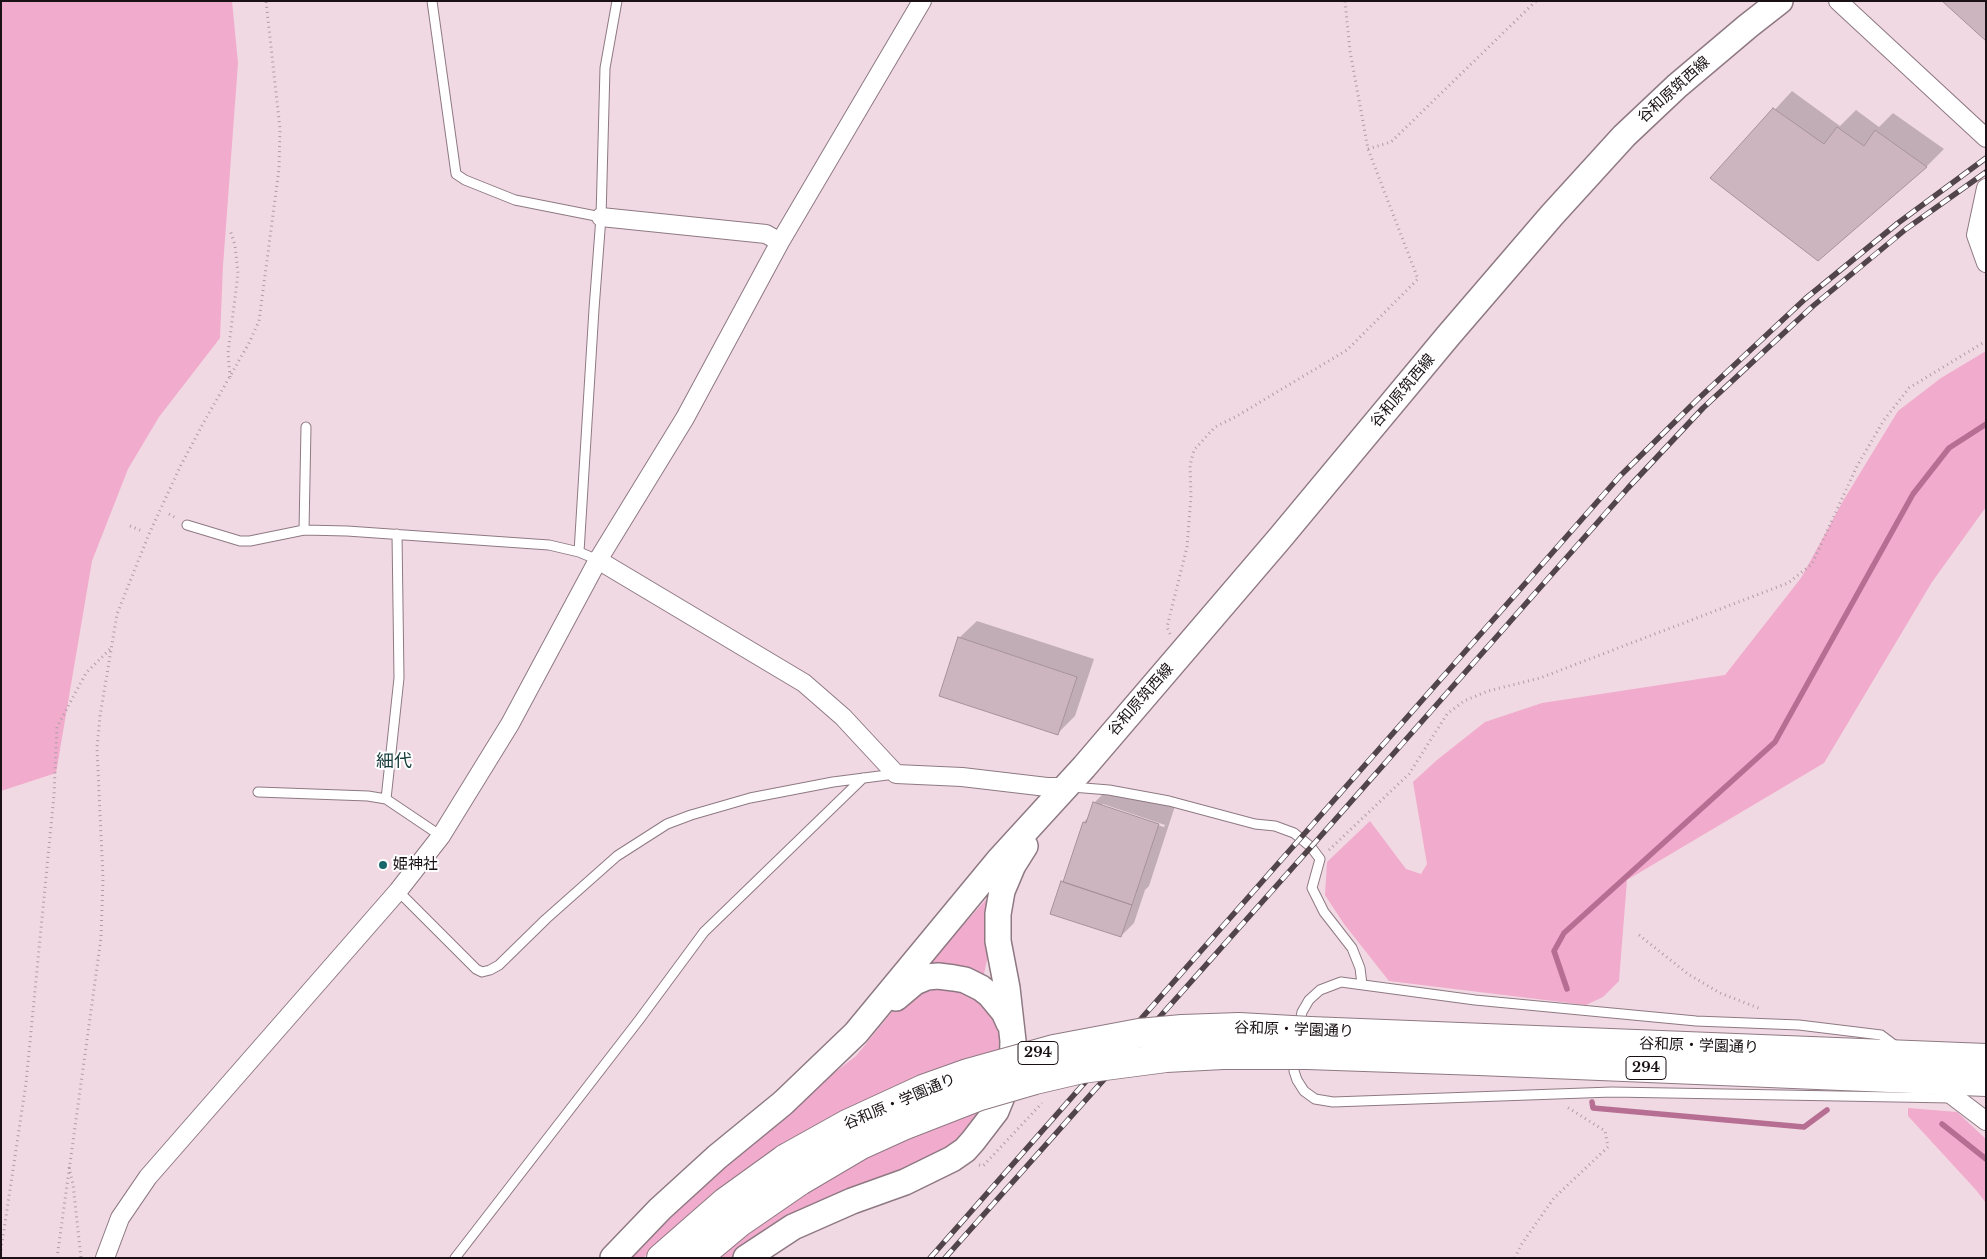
<!DOCTYPE html>
<meta charset="utf-8">
<style>
body{margin:0}
#map{position:relative;width:1987px;height:1259px;overflow:hidden;background:#f1d9e3;font-family:"Libre Baskerville",serif}
canvas{display:block}
.frame{position:absolute;inset:0;border:2px solid #191115;pointer-events:none}
</style>
<div id="map">
<canvas width="1987" height="1259"></canvas>
<div class="frame"></div>
</div>
<script>
const ctx = document.querySelector('canvas').getContext('2d');
ctx.lineJoin = 'round';
function fillPath(path, color) { ctx.fillStyle = color; ctx.fill(path, 'evenodd'); }
const toPath = rows => new Path2D(rows.map(r => 'M' + r).join(''));
function strokePath(path, color, width, dash) { ctx.strokeStyle = color; ctx.lineWidth = width; ctx.lineCap = dash ? 'butt' : 'round'; ctx.setLineDash(dash || []); ctx.stroke(path); }
function label(font, color, halo, rows, align = 'center') {
  ctx.font = font + ' "Libre Baskerville","Noto Sans JP",serif'; ctx.lineWidth = 4; ctx.setLineDash([]); ctx.textBaseline = 'middle'; ctx.strokeStyle = halo; ctx.fillStyle = color; for (const [text, x, y, turn = 0] of rows) {
    ctx.save(); ctx.translate(x, y); ctx.rotate((+turn || 0) * Math.PI / 180); ctx.textAlign = isNaN(turn) ? turn : align; if (halo) ctx.strokeText(text, 0, 0); ctx.fillText(text, 0, 0); ctx.restore();
  }
}
fillPath(toPath([
 [1,1,232,1,238,63,223,266,220,338,159,417,128,469,92,561,56,773,1,791],
 [1986,351,1986,507,1932,582,1824,763,1627,880,1619,981,1603,997,1586,1005,1389,981,1344,924,1325,895,1327,862,1370,821,1406,869,1421,874,1427,864,1413,782,1437,760,1485,722,1542,703,1725,675,1801,578,1843,501,1898,411,1941,378],
 [991,894,990,945,983,979,920,973],
 [949,985,994,1008,1004,1049,902,1084,858,1104,814,1128,657,1244,643,1258,625,1258,765,1126,856,1056,900,1002,914,990],
 [991,1104,951,1151,735,1258,710,1258,746,1228,881,1148],
 [1908,1108,1957,1112,1986,1139,1986,1203,1976,1190,1908,1116]
]), '#f1abcc');
fillPath(toPath([
 [1792,91,1840,126,1856,110,1879,127,1893,113,1944,149,1927,166,1818,259,1712,178],
 [977,621,1094,659,1075,716,1058,733,959,638],
 [1111,786,1175,806,1149,886,1145,890,1134,923,1121,936,1062,882,1066,878,1084,822,1089,816,1094,803],
 [1103,804,1165,825,1164,827,1101,806]
]), '#0003');
strokePath(toPath([
 [1567,989,1554,951,1564,933,1775,742,1913,494,1949,448,1986,424],
 [1592,1102,1593,1108,1804,1127,1827,1110],
 [1942,1124,1986,1159]
]), '#b66f93', 5.5);
const building = toPath([
 [1942,1,1986,1,1986,41,1942,1],
 [1773,108,1824,144,1837,127,1864,146,1875,130,1927,167,1818,261,1710,178,1773,108],
 [958,637,1077,677,1058,735,939,696,958,637],
 [1093,802,1159,824,1132,905,1063,882,1083,822,1086,823,1093,802],
 [1061,881,1132,905,1121,937,1050,914,1061,881]
]);
fillPath(building, '#ccb5bf');
strokePath(building, '#a7919b', 1);
const lane = toPath([
 [432,1,456,174,465,180,515,200,601,217],
 [187,525,240,541,250,541,304,530,347,531,549,545,579,552,598,560],
 [304,530,306,427],
 [579,552,594,309,601,217,605,68,617,1],
 [1072,787,1109,790,1169,801,1255,824,1275,826,1294,833,1311,847,1320,859,1312,888,1324,912,1352,948,1360,968,1362,984],
 [258,792,368,796,386,799,441,836],
 [386,799,399,678,397,534],
 [398,891,476,969,482,972,490,970,499,965,546,919,617,856,667,824,691,815,750,798,833,782,895,774],
 [1299,1027,1302,1012,1309,1000,1320,990,1341,982,1475,1000,1696,1021,1799,1025,1881,1035,1897,1047],
 [1295,1058,1294,1071,1297,1080,1304,1091,1315,1099,1333,1102,1612,1092,1952,1098],
 [455,1258,639,1020,704,932,863,778]
]);
const street = toPath([
 [1838,1,1986,138],
 [1986,188,1976,235,1986,263],
 [601,217,766,234,780,242],
 [598,560,804,683,843,717,896,774,962,777,1047,787,1067,787],
 [1932,1080,1986,1121],
 [105,1258,120,1218,148,1177,398,891,441,836,510,724,598,560,685,418,780,242,922,1]
]);
const secondary = toPath([
 [896,998,915,982,927,977,938,976,954,978,965,980,981,988,990,995,1004,1012,1009,1023],
 [613,1258,660,1209,717,1157,783,1103,856,1033,999,860,1084,767,1280,538,1448,336,1552,215,1624,136,1677,86,1748,26,1780,1],
 [746,1258,793,1227,852,1201,905,1182,952,1159,965,1150,973,1141,996,1111,1012,1072,1013,1041,1007,988,998,941,998,914,1002,891,1013,865,1025,846]
]);
const highway = toPath([
 [1310,1031,1986,1058],
 [1307,1055,1479,1061,1986,1082],
 [661,1258,725,1202,786,1158],
 [697,1258,739,1223,800,1181]
]);
strokePath(lane, '#8e7983', 11);
strokePath(street, '#8e7983', 20);
strokePath(secondary, '#8e7983', 28);
strokePath(highway, '#8e7983', 30);
strokePath(toPath([
 [1368,149,1391,142,1536,1],
 [230,377,228,353,238,274,235,245,230,230],
 [169,514,176,518],
 [130,526,142,531],
 [1170,634,1167,627,1187,547,1191,496,1190,465,1194,450,1215,427,1237,416,1347,350,1418,279,1368,149,1350,51,1345,1],
 [1329,850,1409,774,1447,714,1464,701,1488,691,1540,678,1788,583,1812,564,1857,466,1884,420,1909,388,1986,341],
 [1639,935,1688,974,1720,993,1761,1009],
 [979,1165,983,1166,1042,1103],
 [69,1167,73,1184,81,1258],
 [1,1250,26,1083,54,795,57,727,86,673,111,648],
 [57,1258,101,938,103,878,97,748,100,716,117,614,149,534,180,467,205,420,249,343,259,321,279,169,280,129,266,1],
 [1515,1258,1521,1245,1554,1198,1608,1147,1605,1131,1567,1107]
]), '#af9ca4', 3, [1, 4]);
strokePath(lane, '#fff', 9);
strokePath(street, '#fff', 18);
strokePath(secondary, '#fff', 25);
strokePath(highway, '#fff', 28);
const rail = toPath([
 [930,1258,1620,476,1697,400,1805,299,1898,223,1986,158],
 [945,1258,1311,847,1628,488,1703,408,1813,306,1906,229,1986,172]
]);
strokePath(rail, '#51454a', 5.5);
strokePath(rail, '#fff', 4, [11]);
const highwayBridge = toPath([
 [786,1158,847,1124,923,1089,968,1073,1054,1049,1139,1033,1182,1029,1239,1027,1310,1031],
 [800,1181,861,1145,903,1126,980,1096,1035,1080,1082,1069,1166,1058,1223,1055,1307,1055]
]);
strokePath(highwayBridge, '#8e7983', 30, []);
strokePath(highwayBridge, '#fff', 28);
for (const [x, y, r, color] of [
 [383,865,5,"#176669"]
]) { const dot = new Path2D(); dot.arc(x, y, r, 0, 2 * Math.PI); ctx.fillStyle = color; ctx.fill(dot); strokePath(dot, '#fff', 2); }
for (const [x, y, w] of [
 [1038,1053,40],
 [1646,1068,40]
]) { const box = new Path2D(); box.roundRect(x - w / 2, y - 11.5, w, 23, 4); ctx.fillStyle = '#fff'; ctx.fill(box); strokePath(box, '#191115', 1); }
label('bold 14px', '#191115', null, [
 ["294",1038,1053],
 ["294",1646,1068]
]);
label('15px', '#191115', '#fff', [
 ["谷和原筑西線",1674,90,-42],
 ["谷和原筑西線",1403,391,-50],
 ["谷和原筑西線",1141,700,-49],
 ["谷和原・学園通り",1294,1030,2],
 ["谷和原・学園通り",1699,1046,2],
 ["谷和原・学園通り",900,1102,-23]
]);
label('15px', '#191115', '#fff', [
 ["姫神社",393,865]
], 'left');
label('18px', '#1a3d3e', '#fff', [
 ["細代",394,762]
]);
</script>
